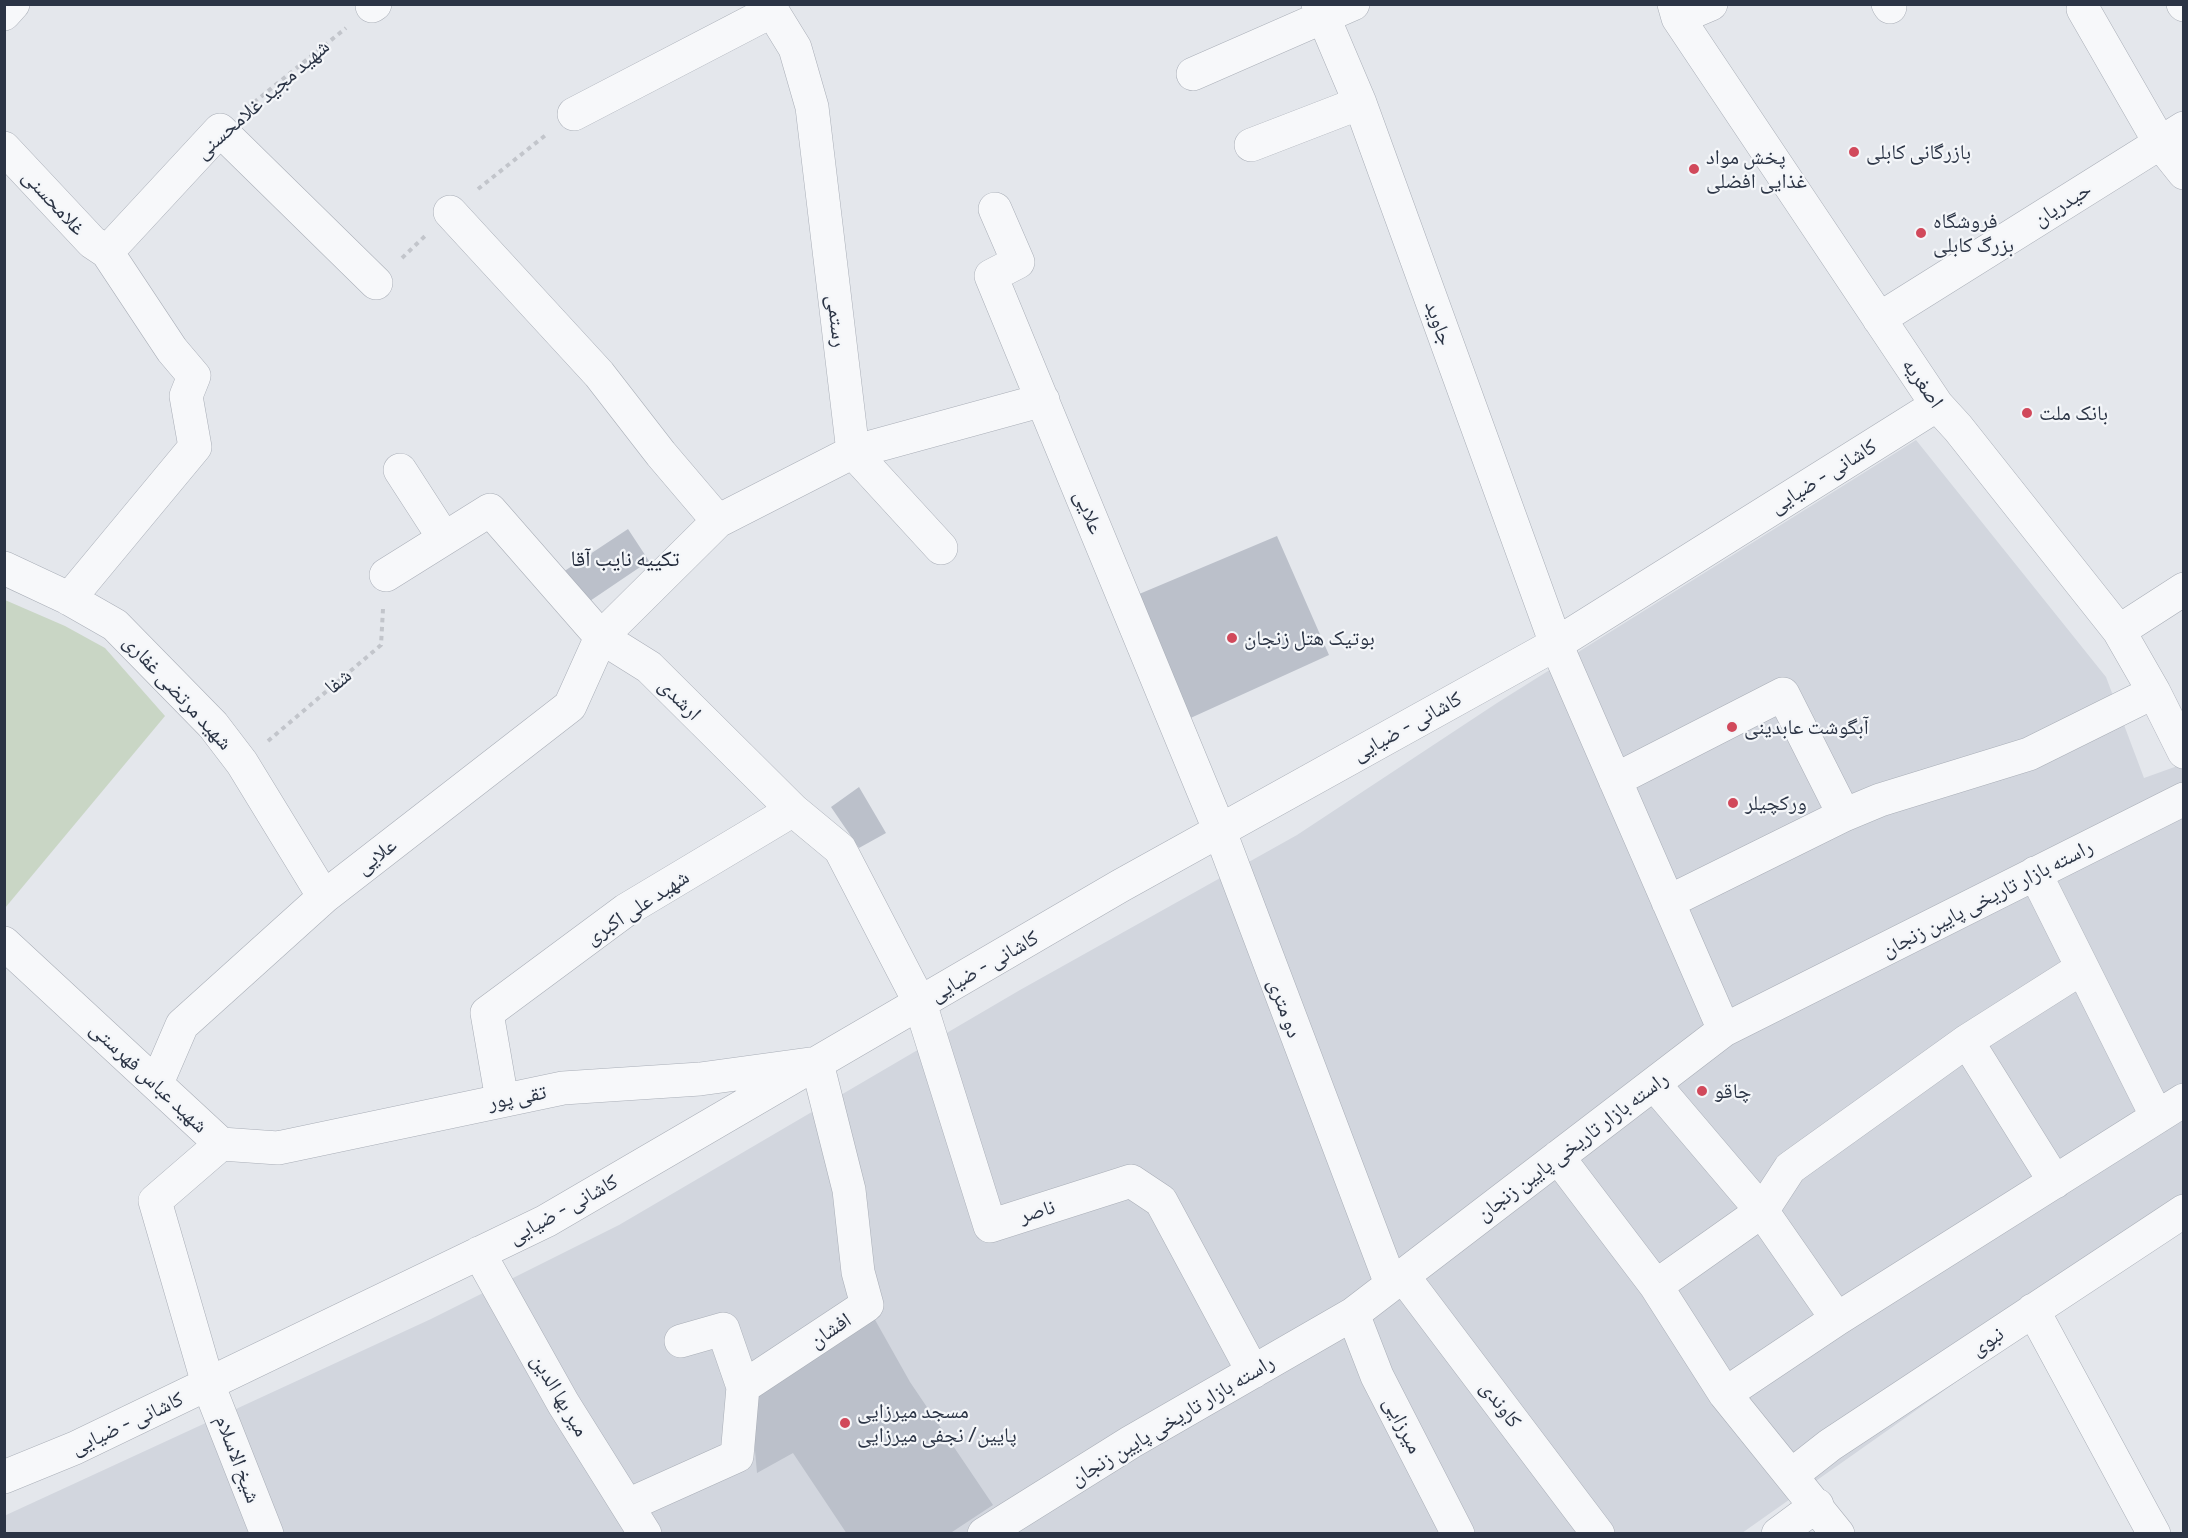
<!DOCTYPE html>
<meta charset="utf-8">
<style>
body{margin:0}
#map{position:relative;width:2188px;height:1538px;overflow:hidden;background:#e4e7ec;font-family:Commissioner,sans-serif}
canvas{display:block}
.frame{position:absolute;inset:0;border:6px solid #2b3445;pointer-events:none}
</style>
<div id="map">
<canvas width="2188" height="1538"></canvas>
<div class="frame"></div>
</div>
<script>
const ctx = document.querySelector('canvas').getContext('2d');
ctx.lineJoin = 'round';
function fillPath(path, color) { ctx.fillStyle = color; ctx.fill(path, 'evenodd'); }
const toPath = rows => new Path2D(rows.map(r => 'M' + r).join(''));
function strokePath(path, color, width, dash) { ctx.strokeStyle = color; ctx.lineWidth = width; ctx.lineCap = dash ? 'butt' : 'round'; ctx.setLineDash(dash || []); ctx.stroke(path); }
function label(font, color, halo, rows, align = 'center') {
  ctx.font = font + ' Commissioner,"Noto Naskh Arabic",sans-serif'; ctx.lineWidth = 4.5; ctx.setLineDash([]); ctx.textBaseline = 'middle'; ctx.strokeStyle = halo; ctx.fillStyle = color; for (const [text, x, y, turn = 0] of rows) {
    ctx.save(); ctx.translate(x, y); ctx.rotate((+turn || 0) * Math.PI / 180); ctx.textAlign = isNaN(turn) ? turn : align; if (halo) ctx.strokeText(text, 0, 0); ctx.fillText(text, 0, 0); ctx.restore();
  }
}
fillPath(toPath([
 [1916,440,2106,677,2144,778,2183,764,2183,1222,1742,1533,5,1534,4,1516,431,1319,619,1225,1020,990,1297,835,1497,703]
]), '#d2d6de');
fillPath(toPath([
 [5,600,65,626,105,648,165,716,5,908]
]), '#c9d6c5');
fillPath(toPath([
 [628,529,649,561,584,605,563,572],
 [1277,536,1329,655,1184,721,1125,600],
 [859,787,886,833,859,848,831,807],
 [874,1318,910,1382,993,1505,949,1534,847,1534,793,1453,757,1473,750,1394]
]), '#bbc0ca');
const minor = toPath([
 [768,4,795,48,812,107,853,452,1043,400],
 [1318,4,1360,103,1556,644,1724,1030],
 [1674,4,1678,18,1937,405,1958,428,2119,631,2154,692,2184,752],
 [1888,4,1890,7],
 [2183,4,2184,5],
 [372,6,375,4],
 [2083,9,2160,143,2184,173],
 [4,14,13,4],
 [1678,18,1711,4],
 [1193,74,1353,4],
 [574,114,772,11],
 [1251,145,1360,103],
 [4,148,92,242,107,252,172,350,194,376,186,396,195,447,69,599],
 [995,209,1018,262,991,276,1219,829,1391,1284],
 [450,212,599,374,661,454,718,521],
 [107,252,220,130,376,283],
 [1879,319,2184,128],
 [400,470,444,538],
 [4,568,66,597,115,625,213,725,242,763,324,897],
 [386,575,490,510,601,637,649,667,793,810,840,849,920,1003,990,1226,1131,1181,1161,1201,1253,1372],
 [2119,631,2184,589],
 [1615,780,1783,694,1844,815],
 [2035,873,2157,1117],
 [1668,902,1844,815,1880,800,2029,754,2154,692],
 [4,943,221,1144,155,1201,208,1384,267,1534],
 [2082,968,1967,1041,1790,1168,1762,1211,1837,1319,2184,1100],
 [1967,1041,2055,1182],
 [157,1083,182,1025,324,897,570,706,601,637,718,521,853,452,941,548],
 [1654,1084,1762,1211,1656,1286],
 [502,1100,487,1013,626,910,793,810],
 [221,1144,278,1148,563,1088,700,1079,817,1063,849,1190,858,1272,867,1305,743,1387,737,1456,628,1505],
 [1558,1157,1656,1286,1725,1394,1838,1534],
 [479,1253,563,1403,645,1534],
 [1403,1276,1598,1534],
 [2033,1310,2154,1534],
 [1353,1314,1377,1376,1458,1534],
 [681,1341,723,1329,743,1387],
 [1725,1394,1837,1319],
 [1793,1474,1830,1445,2184,1211],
 [4,1477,75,1448,546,1221,1120,886,1556,644,1937,405],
 [984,1534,1131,1442,1353,1314,1724,1030,2184,799],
 [1778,1534,1817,1505]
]);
strokePath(minor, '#a9aeb7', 34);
strokePath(toPath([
 [247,108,346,28],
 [478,189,547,134],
 [402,258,425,236],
 [268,741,381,645,383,609]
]), '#c2c5cb', 4, [4.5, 4.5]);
strokePath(minor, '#f7f8fa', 33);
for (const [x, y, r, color] of [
 [1854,152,6,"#d1495b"],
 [1694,169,6,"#d1495b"],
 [1921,233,6,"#d1495b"],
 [2027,413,6,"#d1495b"],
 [1232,638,6,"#d1495b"],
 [1732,727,6,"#d1495b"],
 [1733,803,6,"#d1495b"],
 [1702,1091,6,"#d1495b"],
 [845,1423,6,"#d1495b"]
]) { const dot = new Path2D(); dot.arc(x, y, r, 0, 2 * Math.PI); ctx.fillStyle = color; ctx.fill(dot); strokePath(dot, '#f4f6f9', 2); }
label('21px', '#2b3445', '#f4f6f9', [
 ["شهید مجید غلامحسنی",262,99,-41],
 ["غلامحسنی",54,202,47],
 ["حیدریان",2062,204,-32],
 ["رستمی",837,321,83],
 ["جاوید",1439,323,70],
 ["اصغریه",1923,383,55],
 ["کاشانی - ضیایی",1823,476,-32],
 ["علایی",1089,512,68],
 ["شفا",338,681,-40],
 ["شهید مرتضی غفاری",178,692,47],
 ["ارشدی",680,699,45],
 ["کاشانی - ضیایی",1407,726,-29],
 ["علایی",376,856,-38],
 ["راسته بازار تاریخی پایین زنجان",1987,898,-27],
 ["شهید علی اکبری",637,907,-33],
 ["کاشانی - ضیایی",984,966,-30],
 ["دو متری",1285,1008,70],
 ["شهید عباس فهرستی",149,1077,43],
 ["تقی پور",517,1097,-11],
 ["راسته بازار تاریخی پایین زنجان",1572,1146,-37],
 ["کاشانی - ضیایی",563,1209,-29],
 ["ناصر",1037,1211,-17],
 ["افشان",830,1330,-34],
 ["نبوی",1987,1341,-34],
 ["میر بها الدین",560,1395,59],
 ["کاوندی",1501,1404,53],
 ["راسته بازار تاریخی پایین زنجان",1172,1420,-31],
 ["کاشانی - ضیایی",127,1423,-25],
 ["میرزایی",1403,1425,63],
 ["شیخ الاسلام",238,1459,69]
]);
label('21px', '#2b3445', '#f4f6f9', [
 ["بازرگانی کابلی",1866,152],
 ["پخش مواد",1706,157],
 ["غذایی افضلی",1706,181],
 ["فروشگاه",1933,221],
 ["بزرگ کابلی",1933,245],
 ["بانک ملت",2039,413],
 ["بوتیک هتل زنجان",1244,638],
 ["آبگوشت عابدینی",1744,727],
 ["ورکچیلر",1745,803],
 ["چاقو",1714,1091],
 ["مسجد میرزایی",857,1411],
 ["پایین/ نجفی میرزایی",857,1435]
], 'left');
label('22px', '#1d2536', '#f4f6f9', [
 ["تکییه نایب آقا",625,559]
]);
</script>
